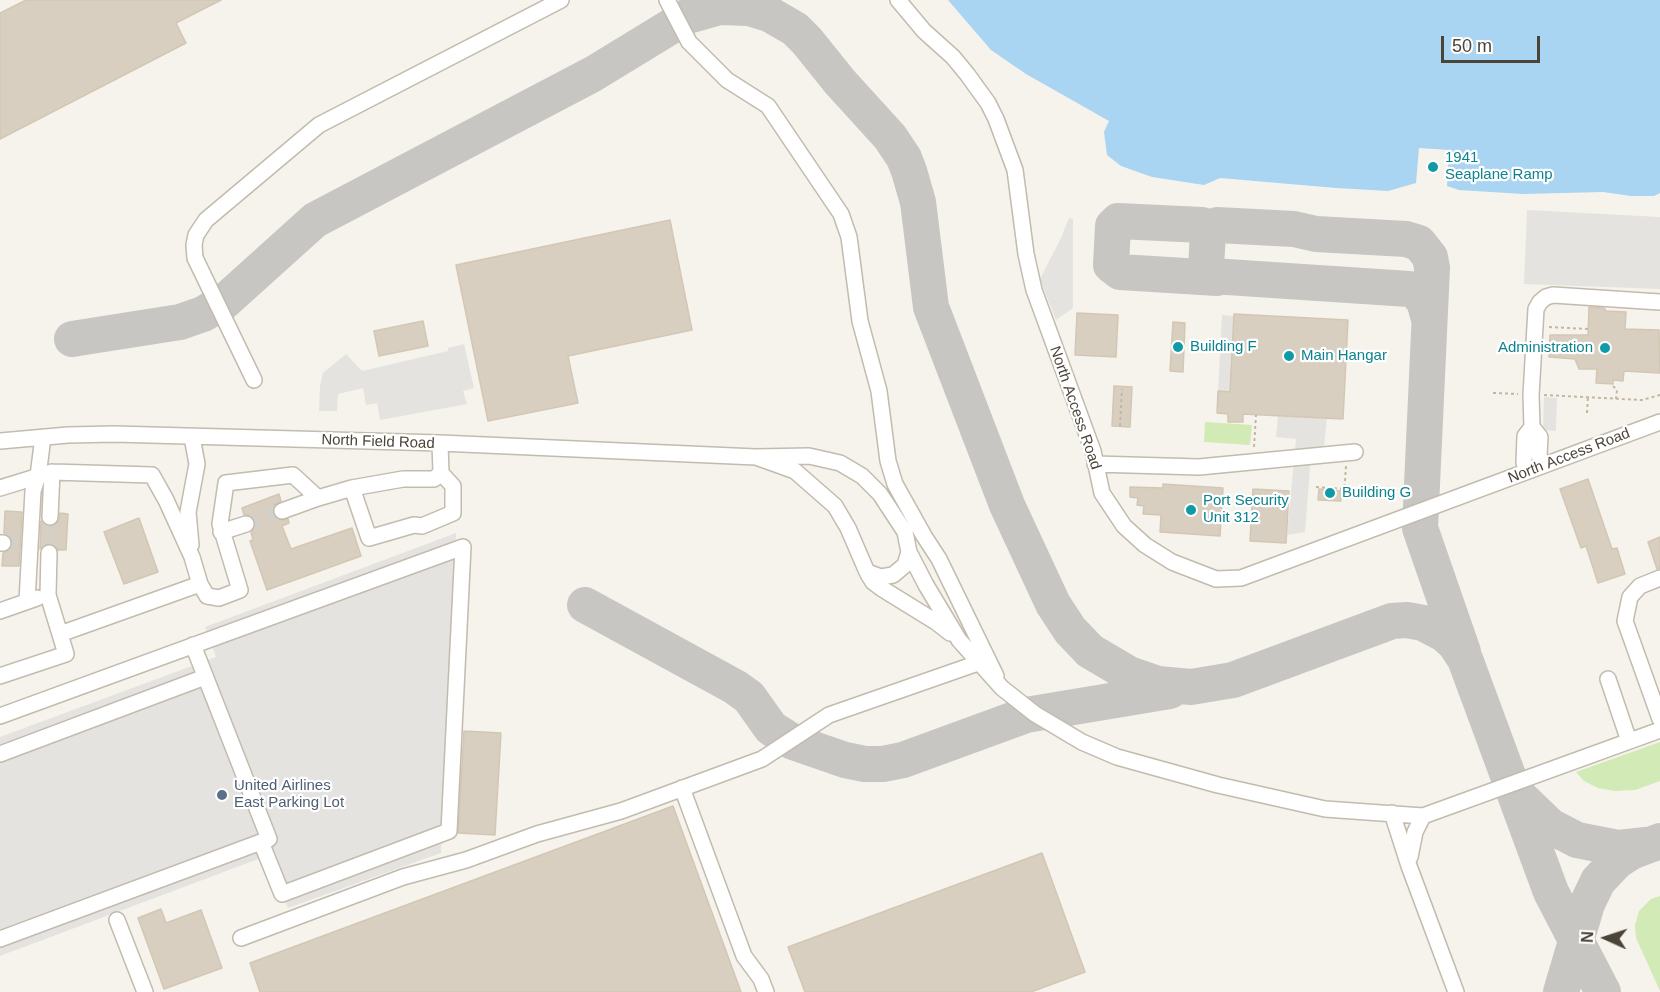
<!DOCTYPE html>
<style>
body{margin:0}
#map{position:relative;width:1660px;height:992px;overflow:hidden;background:#f6f3ec;font-family:Helvetica,sans-serif}
canvas{display:block}
.north{position:absolute;left:1576px;top:908px;width:60px;height:60px;-webkit-text-stroke:4px #fff;paint-order:stroke;rotate:273deg;font-size:16px;font-weight:700;line-height:24px;text-align:center;color:#4b4439}
.north::after{content:'';display:block;margin:auto;width:21px;height:27px;background:#4b4439;clip-path:polygon(50% 0,100% 100%,50% 72%,0 100%)}
.scale{position:absolute;left:1441px;top:36px;width:99px;height:27px;box-sizing:border-box;border:3px solid #4b4439;border-top:0;padding-left:8px;font-size:18px;line-height:21px;white-space:nowrap;color:#4b4439;-webkit-text-stroke:4px #fff;paint-order:stroke}
</style>
<div id="map">
<canvas width="1660" height="992"></canvas>
<div class="north">N</div>
<div class="scale">50 m</div>
</div>
<script>
const ctx = document.querySelector('canvas').getContext('2d');
ctx.lineJoin = 'round';
function fillPath(path, color) { ctx.fillStyle = color; ctx.fill(path, 'evenodd'); }
const toPath = rows => new Path2D(rows.map(r => 'M' + r).join(''));
function strokePath(path, color, width, dash) { ctx.strokeStyle = color; ctx.lineWidth = width; ctx.lineCap = dash ? 'butt' : 'round'; ctx.setLineDash(dash || []); ctx.stroke(path); }
function label(font, color, halo, rows, align = 'center') {
  ctx.font = font + ' Helvetica,sans-serif'; ctx.lineWidth = 4.5; ctx.setLineDash([]); ctx.textBaseline = 'middle'; ctx.strokeStyle = halo; ctx.fillStyle = color; for (const [text, x, y, turn = 0] of rows) {
    ctx.save(); ctx.translate(x, y); ctx.rotate((+turn || 0) * Math.PI / 180); ctx.textAlign = isNaN(turn) ? turn : align; if (halo) ctx.strokeText(text, 0, 0); ctx.fillText(text, 0, 0); ctx.restore();
  }
}
fillPath(toPath([
 [1205,422,1252,425,1250,445,1204,442],
 [1660,742,1660,781,1635,790,1614,791,1598,788,1584,781,1576,772],
 [1660,896,1660,991,1636,938,1635,925,1639,911,1651,899]
]), '#d2eab5');
fillPath(toPath([
 [1527,210,1660,217,1660,289,1524,284],
 [1069,218,1073,219,1073,308,1056,320,1040,279,1061,238],
 [1222,315,1234,316,1230,392,1218,391],
 [464,344,474,388,463,391,467,404,380,420,377,403,366,405,363,388,338,394,337,411,319,411,320,386,323,373,346,354,362,371,448,351,448,348],
 [1544,397,1557,398,1556,431,1543,430],
 [1278,416,1327,418,1323,455,1311,456,1305,532,1287,535,1296,439,1276,437],
 [456,533,441,853,288,908,269,855,0,956,0,737,216,657,205,627]
]), '#e5e3e0');
fillPath(toPath([
 [919,0,1660,0,1660,210,1127,183,1099,159,1101,136]
]), '#a9d4f2');
fillPath(toPath([
 [916,0,948,0,991,50,1026,74,1109,121,1104,132,1107,155,1121,166,1152,177,1204,185,1220,178,1336,188,1388,191,1416,183,1419,148,1449,150,1447,186,1459,190,1523,194,1603,192,1631,196,1654,196,1660,193,1660,213,1616,214,1566,211,1446,204,1443,201,1418,198,1415,202,1243,192,1225,189,1211,194,1126,186,1116,181,1097,161,1094,152,1096,146,1094,144,1098,137,992,66,934,22]
]), '#f6f3ec');
strokePath(toPath([
 [1208,233,1205,227,1202,225,1118,221,1113,226,1111,265,1120,272,1217,278],
 [1429,319,1424,301,1416,292,1409,289,1212,276,1206,267,1208,233,1211,228,1217,225,1294,229,1316,234,1406,239,1419,243,1430,257,1432,268,1420,528,1463,652],
 [72,339,180,322,203,314,224,302,315,220,593,74,688,16,720,7,749,8,769,14,795,29,807,41,840,82,890,137,904,158,909,171,918,202,931,307,1007,505,1053,604,1070,630,1090,651,1129,674,1158,684,1191,687,1233,680,1392,621,1407,620,1423,623,1444,634,1455,644,1465,659,1551,892,1603,992],
 [585,605,735,687,749,697,771,728,793,742,845,760,865,764,883,764,903,760,1026,715,1170,691],
 [1520,797,1550,826,1577,840,1618,848,1646,845],
 [1561,992,1587,904,1598,881,1617,861,1631,852,1660,841]
]), '#c8c6c3', 36);
const building = toPath([
 [26,0,221,0,176,23,186,43,0,139,0,13,26,0],
 [670,220,692,330,568,356,578,403,488,421,456,265,670,220],
 [1589,307,1604,308,1606,311,1626,312,1625,329,1659,330,1660,373,1624,371,1623,381,1613,380,1613,384,1596,383,1597,369,1579,369,1575,359,1549,357,1550,335,1588,335,1589,307],
 [1077,313,1118,315,1116,357,1075,355,1077,313],
 [1234,314,1348,320,1343,419,1243,414,1243,422,1228,422,1228,414,1217,413,1218,391,1230,392,1234,314],
 [423,321,428,346,379,356,374,331,423,321],
 [1173,322,1185,323,1183,372,1170,371,1173,322],
 [1114,386,1132,387,1130,427,1112,426,1114,386],
 [1588,479,1612,549,1617,548,1625,574,1598,583,1586,546,1581,548,1560,489,1588,479],
 [1163,484,1223,488,1220,536,1160,532,1161,515,1143,514,1144,506,1137,505,1138,498,1130,497,1130,487,1163,488,1163,484],
 [1253,489,1289,491,1286,543,1250,541,1253,489],
 [1319,489,1341,491,1341,501,1318,500,1319,489],
 [279,494,281,501,274,505,273,514,280,520,288,519,289,523,282,526,291,549,352,528,361,556,267,590,250,541,253,540,251,532,255,527,255,522,252,516,244,515,242,508,279,494],
 [5,511,22,512,19,566,2,566,3,553,8,551,13,544,11,538,4,533,5,511],
 [60,513,68,514,66,550,58,550,55,545,50,543,40,549,41,521,45,525,54,526,58,522,60,513],
 [139,518,158,572,124,584,104,532,139,518],
 [1660,537,1660,568,1657,569,1648,542,1660,537],
 [464,731,501,733,495,835,458,833,464,731],
 [673,806,741,992,260,992,250,963,673,806],
 [1042,853,1085,972,1031,992,805,992,788,947,1042,853],
 [161,909,166,923,201,910,222,968,164,989,138,918,161,909]
]);
fillPath(building, '#d8cfc1');
strokePath(building, '#d3c7b4', 1.5);
strokePath(toPath([
 [246,524,282,511],
 [3,543,26,543],
 [49,553,50,517]
]), '#d4d0c8', 15, [15, 8]);
const minor = toPath([
 [667,0,689,42,727,80,768,106,841,214,849,237,860,321,879,391,888,461,895,484,924,536,939,559,996,676],
 [898,0,924,31,953,57,967,74,988,103,996,119,1015,170,1026,254,1034,290,1093,451,1102,493,1124,526,1145,545,1172,562,1216,579,1241,578,1660,422],
 [254,380,195,258,194,245,196,235,206,220,319,125,561,0],
 [1532,427,1540,437,1539,455,1542,465],
 [0,441,68,435,114,434,440,443,756,457,809,456,840,463,862,476,880,494,905,532,909,552,905,565,893,575,881,577,867,572,848,528,835,506,795,471,756,457],
 [1095,464,1199,467,1355,452],
 [1526,471,1524,462,1525,436,1532,427,1531,395,1536,309,1540,302,1546,297,1553,295,1660,302],
 [0,488,52,472,152,475,166,500,192,557,200,584,207,596,219,598,240,590,220,524,226,483,293,475,318,498,352,488,403,479,434,479,441,473,440,443],
 [352,488,369,538,414,525,422,526,453,513,453,486,441,473],
 [282,511,318,498],
 [50,517,52,472],
 [221,532,246,524],
 [0,543,3,543],
 [191,545,188,512,197,464,192,437],
 [909,552,926,585,959,640,1002,688,1035,714,1082,742,1117,757,1218,785,1325,809,1423,816,1660,730],
 [868,574,873,582,881,588,936,622,950,633],
 [1660,578,1640,586,1630,597,1625,621,1660,719],
 [27,601,33,491,38,476,43,437],
 [0,611,37,598],
 [60,634,200,584],
 [0,676,66,654,48,595,49,553],
 [1608,679,1629,741],
 [0,716,463,547,449,831,282,894,261,842],
 [0,754,205,677],
 [682,788,744,956,761,979,766,992],
 [1392,813,1409,866,1456,992],
 [1410,857,1415,832,1423,816],
 [117,920,145,992],
 [241,938,403,877,466,860,537,834,621,811,762,759,829,715,978,663],
 [0,939,269,839,193,645]
]);
strokePath(minor, '#c2bbae', 18);
strokePath(toPath([
 [1549,327,1588,329],
 [1613,386,1617,390,1616,399],
 [1493,393,1518,394],
 [1544,395,1642,400,1660,395],
 [1587,413,1588,397],
 [1120,426,1122,389],
 [1254,447,1256,415],
 [1316,487,1344,489],
 [1341,496,1344,496,1346,466]
]), '#c4b79f', 2, [3, 3]);
strokePath(minor, '#fff', 15);
for (const [x, y, r, color] of [
 [1433,167,6,"#0f9aa8"],
 [1178,347,6,"#0f9aa8"],
 [1605,348,6,"#0f9aa8"],
 [1289,356,6,"#0f9aa8"],
 [1330,493,6,"#0f9aa8"],
 [1191,510,6,"#0f9aa8"],
 [222,795,6,"#5c6f8a"]
]) { const dot = new Path2D(); dot.arc(x, y, r, 0, 2 * Math.PI); ctx.fillStyle = color; ctx.fill(dot); strokePath(dot, '#fff', 2); }
label('15px', '#0d838f', '#fff', [
 ["1941",1445,158],
 ["Seaplane Ramp",1445,175],
 ["Building F",1190,347],
 ["Administration",1593,348,"right"],
 ["Main Hangar",1301,356],
 ["Building G",1342,493],
 ["Port Security",1203,501],
 ["Unit 312",1203,518]
], 'left');
label('15px', '#4b4439', '#fff', [
 ["North Access Road",1075,408,71],
 ["North Field Road",378,442,2],
 ["North Access Road",1569,456,-21]
]);
label('15px', '#4e5e75', '#fff', [
 ["United Airlines",234,786],
 ["East Parking Lot",234,803]
], 'left');
</script>
